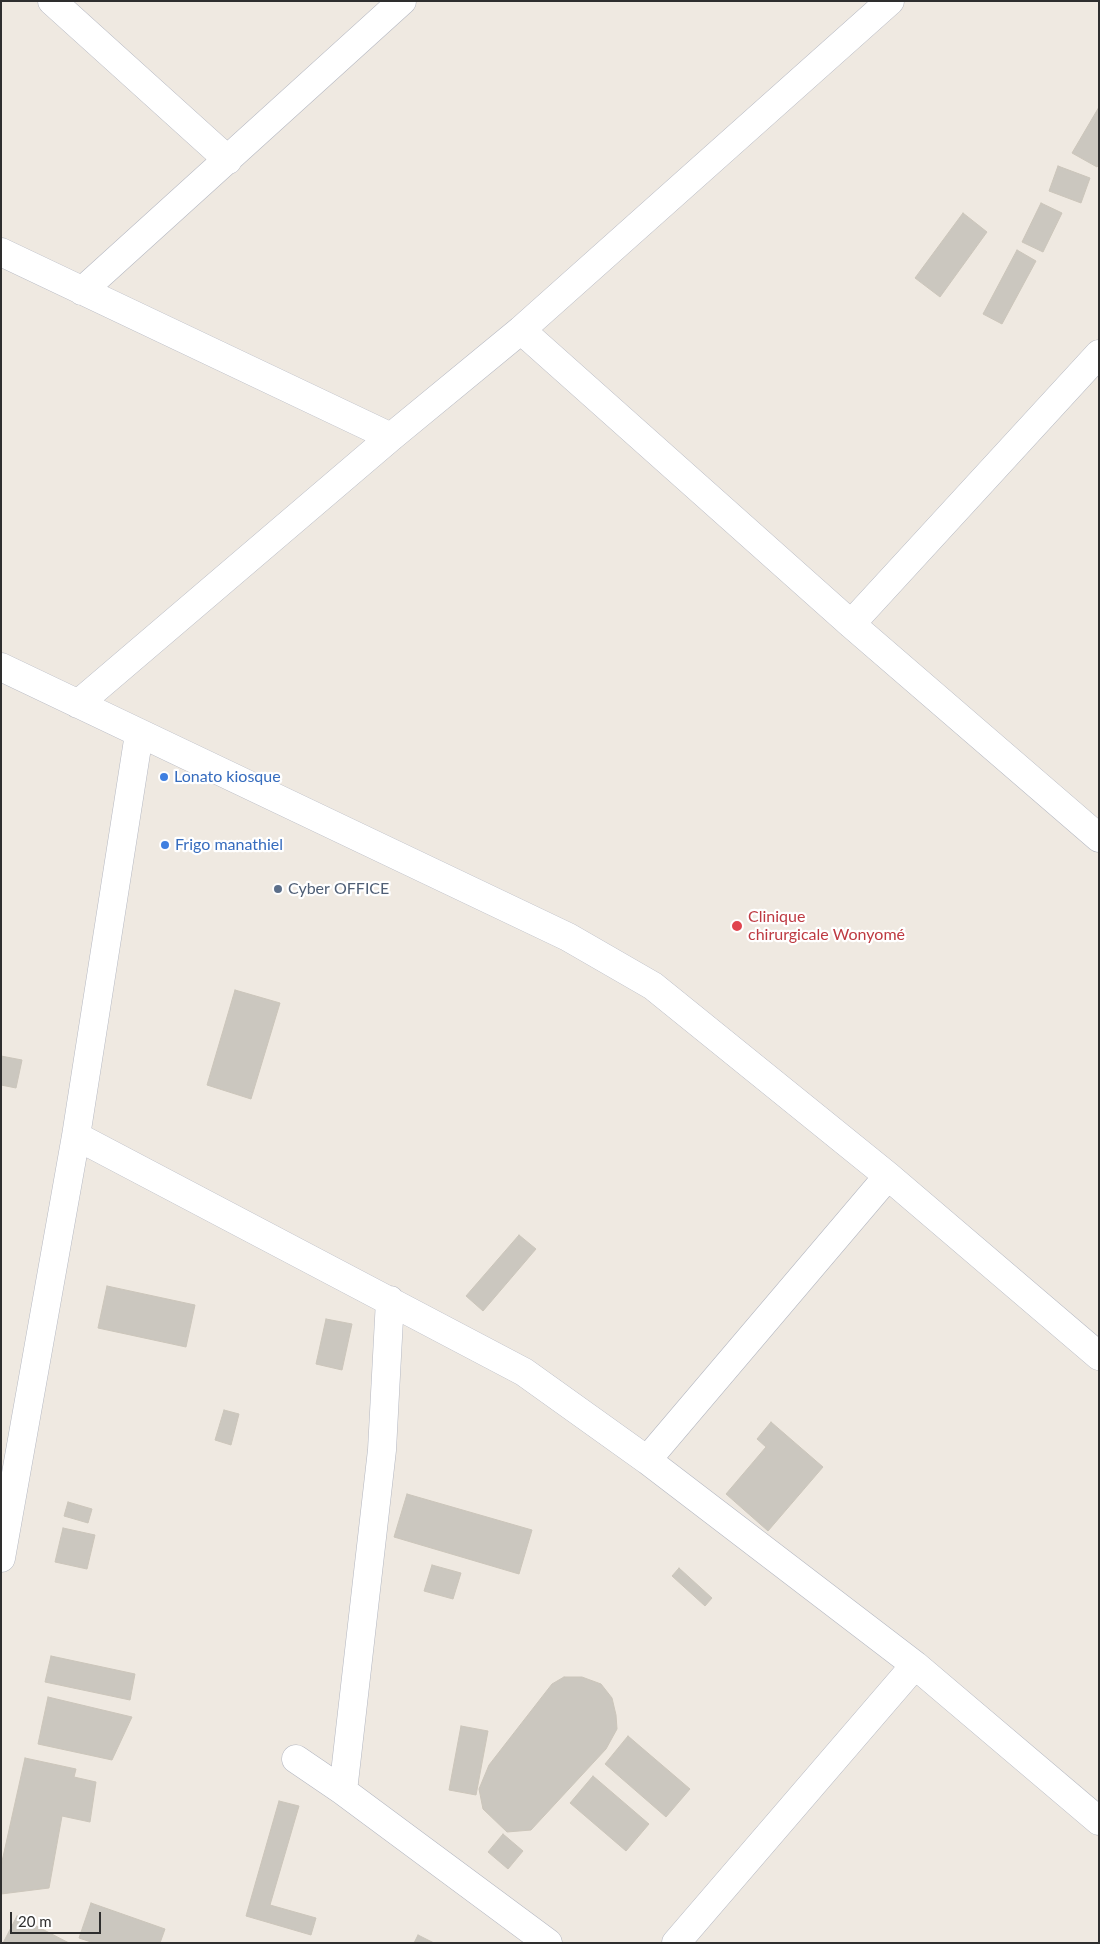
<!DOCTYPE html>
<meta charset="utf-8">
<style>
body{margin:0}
#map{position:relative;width:1100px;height:1944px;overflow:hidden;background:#efe9e1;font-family:Lato,sans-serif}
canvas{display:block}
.frame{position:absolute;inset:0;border:2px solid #2e2e2e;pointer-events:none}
.scale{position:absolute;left:10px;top:1912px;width:91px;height:22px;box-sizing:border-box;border:2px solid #2e2e2e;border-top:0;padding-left:6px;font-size:15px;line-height:18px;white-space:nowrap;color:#2e2e2e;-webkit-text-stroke:4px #fff;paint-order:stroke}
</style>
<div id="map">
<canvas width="1100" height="1944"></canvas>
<div class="frame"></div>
<div class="scale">20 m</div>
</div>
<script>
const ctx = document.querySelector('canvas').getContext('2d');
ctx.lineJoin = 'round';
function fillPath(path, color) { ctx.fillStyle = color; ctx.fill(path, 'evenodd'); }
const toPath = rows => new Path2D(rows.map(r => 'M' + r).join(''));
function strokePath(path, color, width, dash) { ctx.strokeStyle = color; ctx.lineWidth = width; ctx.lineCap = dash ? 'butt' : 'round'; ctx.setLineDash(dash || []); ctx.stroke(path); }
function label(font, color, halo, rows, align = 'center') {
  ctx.font = font + ' Lato,sans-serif'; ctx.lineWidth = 4.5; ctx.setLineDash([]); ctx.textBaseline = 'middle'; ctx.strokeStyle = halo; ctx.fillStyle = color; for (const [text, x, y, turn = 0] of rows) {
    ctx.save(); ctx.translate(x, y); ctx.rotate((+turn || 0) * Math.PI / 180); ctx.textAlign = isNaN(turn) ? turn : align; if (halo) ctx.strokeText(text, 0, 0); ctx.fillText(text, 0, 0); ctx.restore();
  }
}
const building = toPath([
 [1099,107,1099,164,1097,167,1072,153,1099,107],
 [1058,166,1090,178,1081,203,1049,191,1058,166],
 [1041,203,1062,213,1043,252,1022,242,1041,203],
 [963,213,987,232,940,297,915,278,963,213],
 [1017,250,1036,261,1002,324,983,314,1017,250],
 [235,990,280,1003,251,1099,207,1085,235,990],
 [1,1056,22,1060,16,1088,1,1085,1,1056],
 [519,1235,536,1249,483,1311,466,1296,519,1235],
 [107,1286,195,1305,186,1347,98,1328,107,1286],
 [326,1319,352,1324,342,1370,316,1364,326,1319],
 [224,1410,239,1414,231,1445,215,1440,224,1410],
 [771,1422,823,1467,768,1531,726,1494,766,1447,757,1439,771,1422],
 [407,1494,532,1530,519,1574,394,1537,407,1494],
 [68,1502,92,1509,88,1523,64,1516,68,1502],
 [63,1528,95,1535,87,1569,55,1562,63,1528],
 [432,1565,461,1573,453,1599,424,1591,432,1565],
 [679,1568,712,1598,705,1606,672,1576,679,1568],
 [51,1656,135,1674,130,1700,45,1682,51,1656],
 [564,1677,582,1677,601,1684,612,1698,616,1715,617,1729,606,1749,531,1830,507,1832,483,1809,479,1789,489,1765,552,1684,564,1677],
 [48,1697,132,1717,112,1760,38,1744,48,1697],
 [461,1726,488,1731,476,1795,449,1790,461,1726],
 [628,1736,690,1789,666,1817,605,1764,628,1736],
 [25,1758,76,1769,74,1777,96,1782,90,1822,62,1816,49,1888,1,1894,1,1866,25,1758],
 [593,1776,649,1824,626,1851,570,1803,593,1776],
 [279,1801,299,1806,270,1905,316,1918,311,1935,246,1916,279,1801],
 [503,1834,523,1851,508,1869,488,1852,503,1834],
 [91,1903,165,1929,160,1943,94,1943,79,1938,91,1903],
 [17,1916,69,1943,3,1943,17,1916],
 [418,1935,434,1943,414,1943,418,1935]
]);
fillPath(building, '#cbc7bf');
strokePath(building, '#cbc5ba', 1);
const minor = toPath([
 [52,1,228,160],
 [1,252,391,437],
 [82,291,402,1],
 [521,330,851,624,1099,838],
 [851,624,1099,354],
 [1,667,568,937,653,986,888,1176,1099,1356],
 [78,704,391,437,521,330,890,1],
 [76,1136,524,1372,647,1460,915,1665,1099,1821],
 [390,1300,382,1450,343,1791,548,1943],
 [647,1460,888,1176],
 [1,1558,76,1136,139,734],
 [296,1759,343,1791],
 [676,1943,915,1665]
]);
strokePath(minor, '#b4b7c1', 29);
strokePath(minor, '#fff', 28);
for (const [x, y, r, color] of [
 [164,777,5,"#3f7fe0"],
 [165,845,5,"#3f7fe0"],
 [278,889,5,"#5c6f8a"],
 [737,926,6,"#e0444e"]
]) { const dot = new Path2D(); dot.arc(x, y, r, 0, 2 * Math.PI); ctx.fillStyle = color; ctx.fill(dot); strokePath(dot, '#fff', 2); }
label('16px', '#366cbe', '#fff', [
 ["Lonato kiosque",174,777],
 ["Frigo manathiel",175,845]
], 'left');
label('16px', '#4e5e75', '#fff', [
 ["Cyber OFFICE",288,889]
], 'left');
label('16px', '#be3a42', '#fff', [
 ["Clinique",748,917],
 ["chirurgicale Wonyomé",748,935]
], 'left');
</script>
